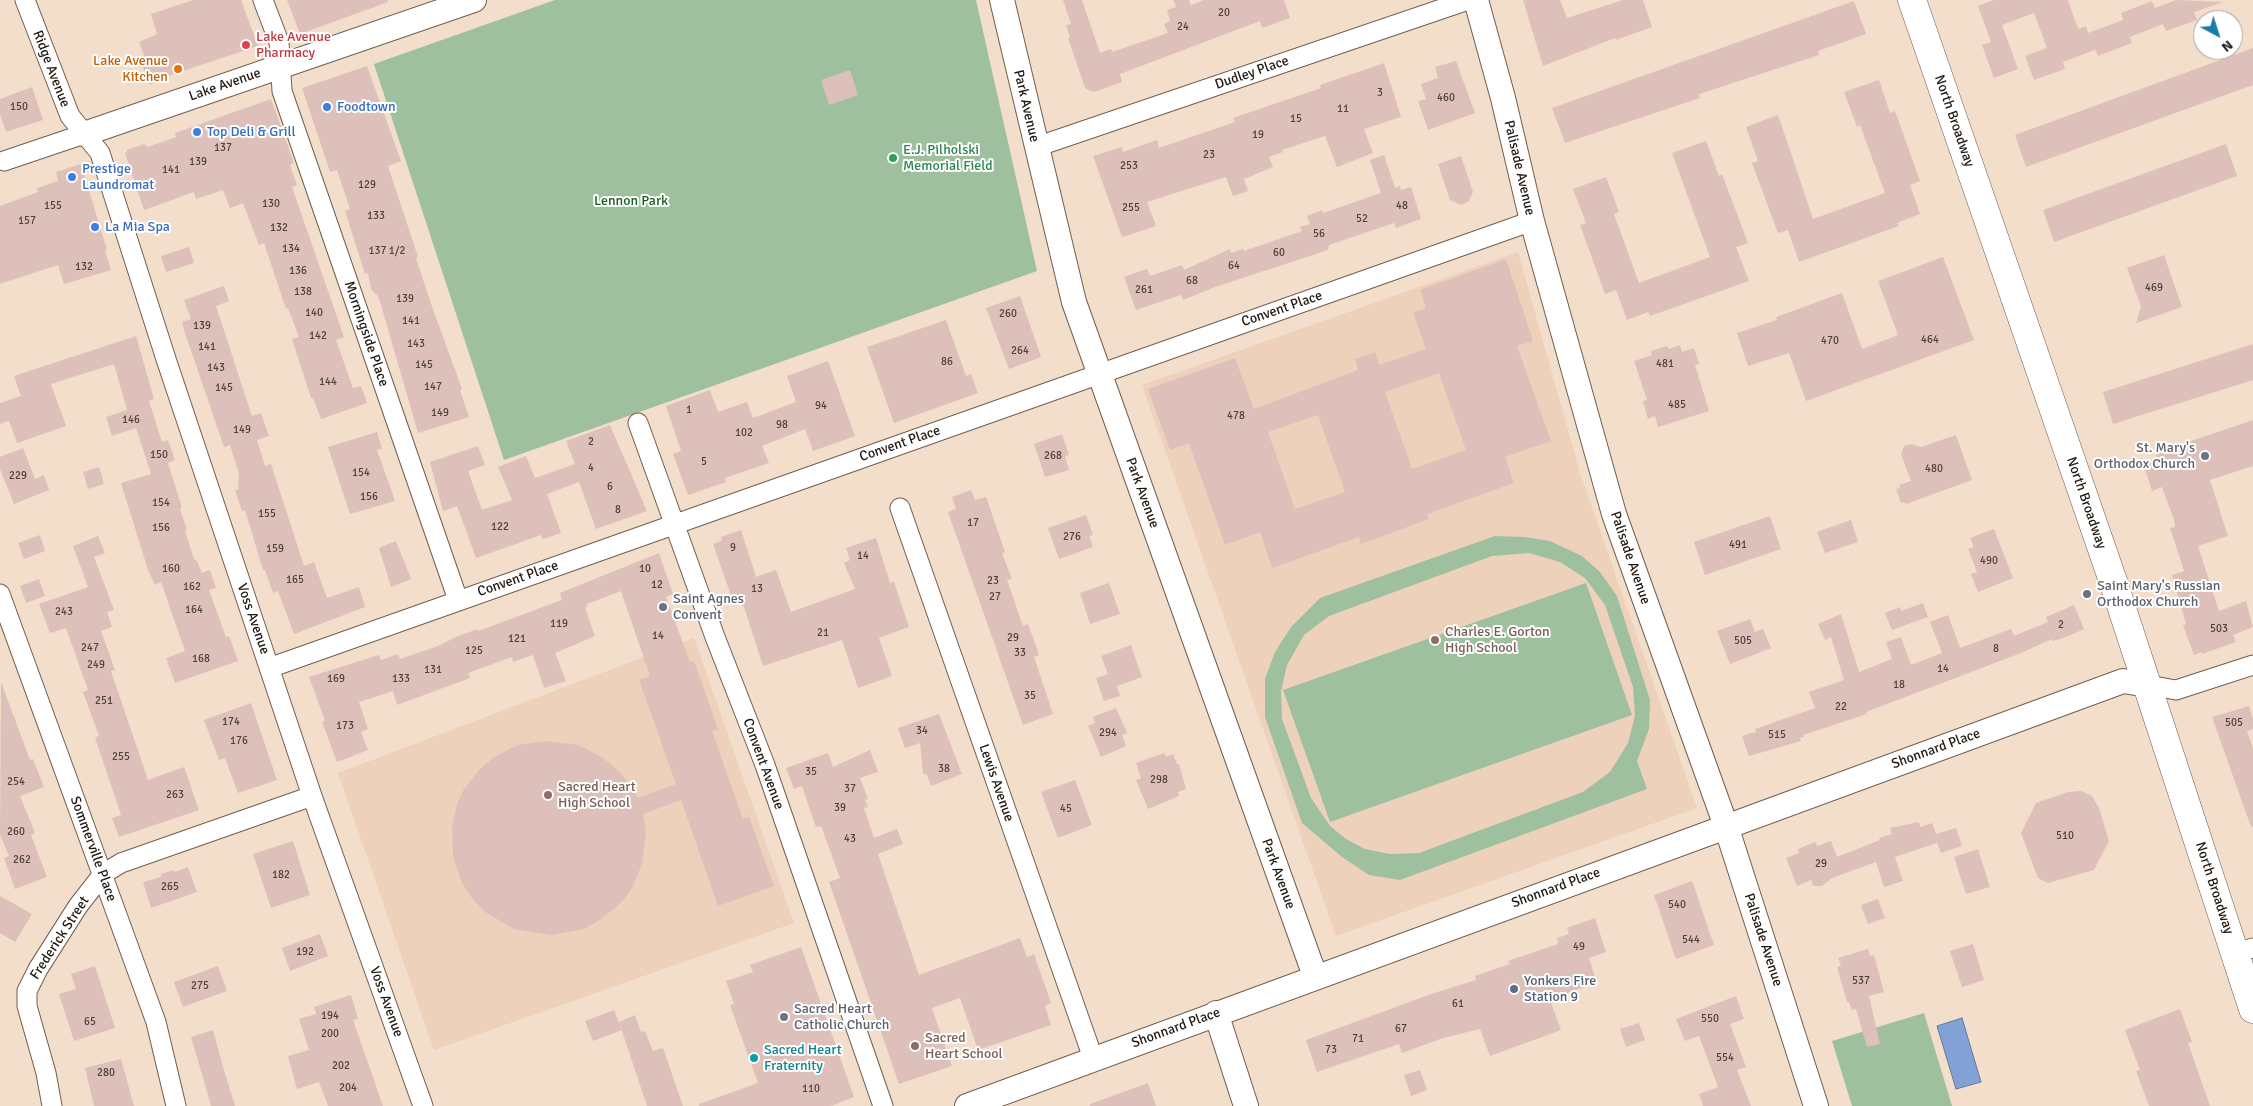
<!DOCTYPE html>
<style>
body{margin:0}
#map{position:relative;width:2253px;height:1106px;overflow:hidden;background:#f3decb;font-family:Signika,sans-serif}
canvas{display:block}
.north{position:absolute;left:2193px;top:10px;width:50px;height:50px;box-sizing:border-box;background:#fff;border:1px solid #a5a3a0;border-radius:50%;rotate:140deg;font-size:14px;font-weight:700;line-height:20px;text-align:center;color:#1f1811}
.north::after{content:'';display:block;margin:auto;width:18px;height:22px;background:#187ca7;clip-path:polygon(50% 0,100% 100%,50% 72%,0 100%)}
</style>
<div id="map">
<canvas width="2253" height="1106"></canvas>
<div class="north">N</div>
</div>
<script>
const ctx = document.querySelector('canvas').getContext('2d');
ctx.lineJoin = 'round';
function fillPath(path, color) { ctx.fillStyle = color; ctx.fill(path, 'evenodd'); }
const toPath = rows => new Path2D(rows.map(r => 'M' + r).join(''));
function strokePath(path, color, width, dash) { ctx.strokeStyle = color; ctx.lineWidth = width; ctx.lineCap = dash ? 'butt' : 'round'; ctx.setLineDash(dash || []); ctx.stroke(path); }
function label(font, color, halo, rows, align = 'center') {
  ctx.font = font + ' Signika,sans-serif'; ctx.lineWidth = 4; ctx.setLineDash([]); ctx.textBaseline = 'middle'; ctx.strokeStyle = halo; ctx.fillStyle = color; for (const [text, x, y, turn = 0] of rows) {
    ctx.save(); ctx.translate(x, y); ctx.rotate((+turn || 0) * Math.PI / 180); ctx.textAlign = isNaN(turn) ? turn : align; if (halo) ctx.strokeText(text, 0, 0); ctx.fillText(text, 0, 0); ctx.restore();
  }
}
fillPath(toPath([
 [1518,252,1580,473,1697,808,1336,936,1142,385],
 [694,638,794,923,434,1050,338,773]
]), '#edd1ba');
fillPath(toPath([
 [555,0,976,0,1037,271,504,460,374,64],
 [1495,536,1525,537,1550,541,1582,556,1600,572,1617,596,1650,700,1649,729,1637,761,1647,789,1400,880,1369,875,1342,857,1302,823,1265,717,1265,679,1275,652,1291,627,1320,598],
 [1529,553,1560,562,1585,578,1605,605,1633,687,1635,716,1628,743,1610,772,1583,792,1419,853,1390,854,1365,849,1346,839,1330,826,1311,798,1282,719,1281,691,1287,665,1304,635,1329,616,1492,556],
 [1586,583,1632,715,1330,822,1283,690],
 [1924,1013,1952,1106,1852,1106,1832,1041]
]), '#9ec09e');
const water = toPath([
 [1962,1018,1981,1082,1956,1089,1937,1026,1962,1018]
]);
fillPath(water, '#82a2d6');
strokePath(water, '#64799b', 1);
fillPath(toPath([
 [193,0,241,0,258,46,168,76,150,85,139,58,144,56,139,42,157,34,151,14],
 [287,0,388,0,388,2,300,34],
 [1063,0,1082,0,1100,53,1111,49,1112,52,1168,33,1164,24,1170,21,1167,10,1176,7,1173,0,1189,0,1191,5,1204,0,1284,0,1290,18,1262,28,1260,21,1120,74,1122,82,1094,92,1086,89,1084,85,1068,38,1070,38,1066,25,1071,24],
 [1523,0,1560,0,1567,18,1623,0,1643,0,1652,27,1616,40,1615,38,1543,66],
 [1994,0,2068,0,2078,29,2086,26,2088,33,2123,20,2121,13,2152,1,2155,8,2176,0,2223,2,2194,12,2197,20,2166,31,2163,24,2130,37,2132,43,2098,56,2095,50,2063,62,2065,69,2034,80,2025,56,2047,48,2034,13,2002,25,2018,69,1994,78,1982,45,1991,42,1978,6],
 [1854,1,1866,34,1818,51,1819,55,1699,94,1700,98,1565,143,1552,108],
 [2253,48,2253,85,2026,167,2015,135],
 [1456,61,1475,113,1428,130,1418,101,1426,99,1421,84,1438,78,1435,67],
 [1384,63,1401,117,1364,129,1373,153,1337,167,1325,136,1282,150,1283,152,1269,157,1273,167,1244,179,1248,191,1233,196,1226,177,1147,202,1156,226,1122,237,1093,156,1122,147,1123,152,1157,140,1159,148,1235,122,1233,118,1321,88,1320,85],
 [367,66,401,161,388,166,418,257,416,258,430,301,462,389,460,390,469,417,418,433,381,305,378,296,371,289,368,273,365,274,345,211,350,209,337,170,330,172,302,88],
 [850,70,858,95,829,105,821,80],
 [1879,80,1890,113,1895,111,1920,181,1910,185,1920,214,1897,223,1899,226,1799,262,1788,230,1778,233,1752,163,1758,161,1746,127,1778,115,1813,219,1885,193,1860,125,1857,127,1844,92],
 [32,87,43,120,6,132,0,114,0,99],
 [271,99,294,163,290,165,297,185,292,187,344,337,336,340,353,388,361,386,367,403,321,419,313,398,311,398,292,339,299,337,288,308,286,309,264,243,259,245,243,203,230,208,223,190,196,199,194,192,144,210,125,153,127,152,127,150,144,144,148,147,176,137,175,133],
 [1706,141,1719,176,1722,174,1748,243,1736,247,1749,281,1650,316,1648,312,1627,320,1616,290,1605,294,1580,225,1586,223,1573,189,1606,177,1619,212,1614,214,1639,283,1710,257,1672,153],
 [2226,144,2237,176,2054,242,2043,210],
 [1384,155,1395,188,1400,186,1401,190,1411,187,1421,219,1396,228,1394,223,1329,245,1328,250,1215,287,1183,300,1181,295,1136,310,1124,277,1147,269,1150,276,1182,265,1184,270,1230,249,1231,253,1243,249,1244,251,1302,231,1300,227,1310,224,1307,216,1322,210,1323,213,1381,193,1370,160],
 [1461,156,1473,192,1468,202,1461,205,1450,200,1438,164],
 [81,164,107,250,105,251,111,270,64,284,58,265,0,284,0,206,38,192,37,188,58,181,56,172],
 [189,247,194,263,166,272,161,256],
 [2164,255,2182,307,2136,323,2141,307,2127,268],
 [1943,257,1974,340,1806,401,1789,353,1748,366,1737,333,1777,320,1776,317,1842,293,1862,349,1898,335,1878,281],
 [1506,259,1533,341,1517,346,1551,441,1505,457,1514,483,1427,514,1429,519,1361,544,1359,537,1272,568,1260,532,1225,545,1189,443,1170,450,1148,389,1235,358,1254,409,1358,370,1355,359,1375,352,1379,365,1426,349,1413,313,1426,308,1420,290],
 [1439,373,1466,450,1412,469,1385,392],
 [1318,415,1345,492,1295,509,1268,432],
 [224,286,229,301,216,306,252,416,261,413,269,436,257,440,265,466,271,464,304,566,314,562,327,598,359,587,365,607,294,634,278,591,273,593,265,570,263,570,245,510,242,511,235,490,238,490,239,474,230,445,224,447,184,330,182,322,191,319,184,300],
 [1020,296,1041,357,1009,369,986,308],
 [946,320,966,376,971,374,978,393,894,423,867,347],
 [136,336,154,399,149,401,162,442,168,440,175,460,168,463,182,508,180,509,187,530,185,531,194,559,197,561,202,573,210,570,216,588,209,590,226,637,229,636,238,661,175,683,166,658,185,651,161,582,155,585,148,570,121,483,151,474,136,428,112,436,106,417,127,410,114,364,51,384,66,426,17,443,9,421,0,424,0,403,21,396,14,376],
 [2253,344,2253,380,2113,424,2103,392],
 [1680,345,1682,352,1694,348,1699,364,1695,365,1709,411,1658,427,1655,416,1648,419,1643,401,1647,400,1634,361,1652,355,1651,351,1667,346,1669,349],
 [828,361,855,436,813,451,805,429,762,446,769,463,725,478,726,482,688,495,673,454,681,451,666,406,710,390,718,412,747,402,753,418,796,402,787,376],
 [2253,420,2253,466,2210,480,2228,536,2198,546,2219,611,2246,601,2253,627,2233,635,2236,642,2202,654,2201,652,2194,655,2183,625,2186,624,2172,575,2184,571,2170,528,2175,527,2174,520,2162,487,2152,491,2143,463,2157,459,2156,453],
 [610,425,647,511,596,529,579,482,547,494,561,533,543,539,541,535,476,558,457,506,443,511,430,462,478,446,485,465,468,471,482,510,512,500,498,467,526,456,535,478,575,464,566,441],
 [377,432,382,449,377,450,395,501,350,514,328,447],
 [1062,434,1069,455,1065,456,1069,470,1045,477,1034,444],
 [1956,435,1972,480,1906,504,1905,502,1901,503,1896,489,1900,488,1899,485,1911,481,1901,454,1904,446,1912,444,1921,447],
 [23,448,35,479,44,475,49,490,14,504,0,469,0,457],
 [99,467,104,484,88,489,83,472],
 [971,490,975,500,986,497,1005,552,1002,553,1012,579,1007,580,1023,626,1028,624,1039,655,1034,657,1053,714,1023,725,948,512,956,509,952,497],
 [1086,515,1093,535,1089,536,1093,547,1059,559,1048,528],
 [1770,516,1781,549,1705,575,1694,542],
 [1851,520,1858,542,1825,553,1817,532],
 [1994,529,2013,578,1978,592,1971,574,1977,572,1968,549,1974,547,1970,538],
 [741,530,756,577,776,570,791,612,855,589,844,563,850,560,846,548,876,538,890,583,894,582,909,627,879,638,892,676,858,688,842,640,763,666,744,607,740,602,734,604,713,544,722,541,721,537],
 [40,535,45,551,24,559,18,543],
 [98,536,105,553,94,557,114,610,107,612,112,627,101,631,115,670,111,671,148,780,184,767,199,810,119,837,112,818,121,815,95,738,99,736,83,692,88,690,66,628,50,633,39,604,88,587,73,546],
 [396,541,411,579,391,587,379,548],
 [659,553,673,594,666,597,690,662,694,661,718,729,712,731,743,819,749,817,774,886,718,906,681,800,643,814,646,834,642,864,632,888,622,902,601,919,584,929,551,935,514,929,485,912,471,897,462,883,453,857,452,827,457,804,464,789,479,770,494,757,518,745,545,741,578,745,602,757,621,773,638,798,676,784,639,680,650,676,621,591,587,604,588,606,585,608,595,636,555,653,566,681,544,688,533,655,513,662,512,657,468,673,470,678,397,705,393,691,359,702,368,729,361,732,368,750,337,762,322,722,325,721,309,677,379,655,381,660,398,654,400,659,438,646,458,636,478,629,478,631,562,600,560,593],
 [39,579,45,596,26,603,20,586],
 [1109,583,1120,614,1090,624,1080,593],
 [1923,603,1928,617,1892,630,1885,613,1900,607,1901,611],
 [2074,605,2084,629,2066,637,2053,641,2052,639,2021,653,1866,712,1867,714,1803,735,1804,737,1800,738,1801,741,1749,756,1742,736,1756,732,1755,729,1815,708,1809,692,1844,680,1831,637,1825,640,1818,624,1841,614,1859,672,1892,659,1886,642,1901,637,1911,665,1942,653,1930,622,1948,615,1960,648,2011,629,2014,636,2048,622,2046,617],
 [1750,619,1755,632,1763,629,1771,648,1730,664,1717,631],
 [1131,645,1142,677,1117,686,1120,696,1104,701,1096,678,1108,674,1101,656],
 [1,682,30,760,33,759,44,787,20,796,35,833,31,835,47,877,15,889,4,858,9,856,0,835],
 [251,703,277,780,238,793,225,758,219,760,204,720],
 [2249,706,2253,719,2253,729,2247,731,2253,748,2253,827,2251,827,2212,717],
 [1116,708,1127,733,1122,735,1126,746,1101,757,1088,726,1095,723,1093,717],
 [939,714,962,774,931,786,927,775,923,774,920,743,905,748,898,728],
 [870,750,878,772,860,778,868,799,865,800,868,807,864,808,874,838,897,829,903,844,878,854,919,975,1020,938,1027,957,1034,954,1051,1003,1045,1006,1051,1025,978,1050,960,998,932,1008,952,1066,899,1084,829,882,840,878,821,826,816,827,802,786,794,789,786,768,828,753,833,767],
 [1164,753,1166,757,1173,754,1177,764,1179,764,1186,789,1178,792,1179,796,1148,809,1136,780,1141,778,1136,763],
 [1075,780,1092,825,1058,838,1041,792],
 [2081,791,2092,796,2099,808,2109,841,2094,870,2048,883,2038,878,2021,833,2036,803,2068,792],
 [1919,822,1920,827,1932,823,1936,834,1956,828,1962,846,1941,853,1937,843,1895,857,1903,881,1884,887,1876,862,1832,878,1822,886,1813,886,1811,880,1797,886,1786,858,1799,853,1798,849,1815,842,1817,846,1831,841,1837,857,1880,840,1879,838,1892,834,1890,828],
 [293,841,310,895,271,908,253,854],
 [1978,849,1990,887,1966,894,1954,857],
 [188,867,197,892,151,908,143,882,161,877,161,874,174,870,175,872],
 [1692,881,1714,945,1676,959,1654,895],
 [0,896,32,914,15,942,0,933],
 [1878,899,1885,918,1868,924,1861,905],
 [1595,918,1606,952,1589,958,1597,983,1552,998,1554,1002,1551,1003,1561,1030,1490,1056,1480,1029,1443,1038,1402,1053,1399,1044,1317,1072,1306,1040,1431,994,1476,980,1475,976,1510,964,1508,961,1558,944,1557,938,1569,934,1567,928],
 [320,934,328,956,290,971,282,948],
 [1973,944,1984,980,1962,987,1950,951],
 [801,947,854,1097,831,1106,699,1106,699,1104,758,1083,730,1005,734,1004,726,981,753,972,750,965],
 [1868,949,1870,956,1874,955,1884,992,1869,996,1880,1044,1867,1047,1856,1009,1852,1010,1849,1002,1847,1002,1837,967,1841,966,1838,958],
 [95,966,115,1028,74,1041,59,994,76,989,71,974],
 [218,966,227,991,183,1007,174,982],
 [351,995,358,1019,353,1020,383,1106,328,1106,319,1082,297,1089,288,1056,309,1050,299,1019,316,1014,314,1007],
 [1736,996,1744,1019,1730,1024,1746,1067,1737,1070,1751,1106,1703,1106,1699,1094,1718,1087,1699,1036,1685,1041,1676,1019],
 [2180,1009,2192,1042,2188,1043,2210,1106,2149,1106,2136,1071,2140,1070,2125,1030],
 [614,1010,622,1030,593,1041,585,1021],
 [635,1015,641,1032,645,1031,653,1051,663,1048,683,1106,647,1106,619,1022],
 [1639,1023,1645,1040,1626,1047,1620,1029],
 [213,1030,223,1067,235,1106,211,1106,199,1064,191,1037],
 [121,1059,134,1106,94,1106,85,1068],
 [1420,1070,1427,1090,1411,1096,1404,1075],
 [1148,1083,1156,1106,1090,1106,1090,1104]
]), '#ddc0b9');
const minor = toPath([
 [25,0,70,116,100,153,166,359,312,796,423,1106],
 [263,0,279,42,282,91,458,600],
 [1036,147,1468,0],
 [4,161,84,134],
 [638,423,715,637,765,765,883,1106],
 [900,508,1093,1058],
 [0,594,156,1022,176,1106],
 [269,668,1532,221],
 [2148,685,2176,690,2253,665],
 [2235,953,2253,948],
 [52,1106,46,1073,27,1006,27,991,38,969,78,906,103,874,121,863,312,796]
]);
const tertiary = toPath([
 [1002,0,1074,302,1315,976],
 [1476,0,1503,98,1532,221,1614,514,1726,826,1816,1106],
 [84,134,474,0],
 [1216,1013,1246,1106],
 [967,1106,2123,681,2148,685]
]);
const primary = toPath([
 [1912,0,2113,581,2253,1009]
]);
strokePath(minor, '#705e4e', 21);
strokePath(tertiary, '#705e4e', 26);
strokePath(primary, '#705e4e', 29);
strokePath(minor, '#fff', 19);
strokePath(tertiary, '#fff', 24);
strokePath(primary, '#fff', 28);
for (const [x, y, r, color] of [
 [246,45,5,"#e0444e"],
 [178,69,5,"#e8710a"],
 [327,107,5,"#3f7fe0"],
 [197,132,5,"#3f7fe0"],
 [893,158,5,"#2e9e5b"],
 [72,177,5,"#3f7fe0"],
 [95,227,5,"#3f7fe0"],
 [2205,456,5,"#6b7280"],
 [2087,594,5,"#6b7280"],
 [663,607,5,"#6b7280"],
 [1435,640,5,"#8d6e63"],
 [548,795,5,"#8d6e63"],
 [1514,989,5,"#5c6f8a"],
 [784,1017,5,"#6b7280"],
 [915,1046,5,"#8d6e63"],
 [754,1058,5,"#0f9aa8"]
]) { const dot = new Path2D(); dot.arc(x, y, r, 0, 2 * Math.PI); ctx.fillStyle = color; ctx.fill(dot); strokePath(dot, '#fff', 2); }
label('11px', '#4e423b', null, [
 ["20",1224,13],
 ["24",1183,27],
 ["3",1380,93],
 ["460",1446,98],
 ["150",19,107],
 ["11",1343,109],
 ["15",1296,119],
 ["19",1258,135],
 ["137",223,148],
 ["23",1209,155],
 ["139",198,162],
 ["253",1129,166],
 ["141",171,170],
 ["129",367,185],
 ["130",271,204],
 ["155",53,206],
 ["48",1402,206],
 ["255",1131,208],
 ["133",376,216],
 ["52",1362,219],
 ["157",27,221],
 ["132",279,228],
 ["56",1319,234],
 ["134",291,249],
 ["137 1/2",387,251],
 ["60",1279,253],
 ["64",1234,266],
 ["132",84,267],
 ["136",298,271],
 ["68",1192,281],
 ["469",2154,288],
 ["261",1144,290],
 ["138",303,292],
 ["139",405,299],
 ["140",314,313],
 ["260",1008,314],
 ["141",411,321],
 ["139",202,326],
 ["142",318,336],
 ["464",1930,340],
 ["470",1830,341],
 ["143",416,344],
 ["141",207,347],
 ["264",1020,351],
 ["86",947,362],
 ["481",1665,364],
 ["145",424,365],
 ["143",216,368],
 ["144",328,382],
 ["147",433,387],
 ["145",224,388],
 ["485",1677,405],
 ["94",821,406],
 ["1",689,410],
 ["149",440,413],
 ["478",1236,416],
 ["146",131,420],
 ["98",782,425],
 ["149",242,430],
 ["102",744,433],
 ["2",591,442],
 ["150",159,455],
 ["268",1053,456],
 ["5",704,462],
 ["4",591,468],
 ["480",1934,469],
 ["154",361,473],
 ["229",18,476],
 ["6",610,487],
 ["156",369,497],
 ["154",161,503],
 ["8",618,510],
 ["155",267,514],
 ["17",973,523],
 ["122",500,527],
 ["156",161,528],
 ["276",1072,537],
 ["491",1738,545],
 ["9",733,548],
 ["159",275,549],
 ["14",863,556],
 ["490",1989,561],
 ["160",171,569],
 ["10",645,569],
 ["165",295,580],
 ["23",993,581],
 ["12",657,585],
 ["162",192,587],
 ["13",757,589],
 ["27",995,597],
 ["164",194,610],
 ["243",64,612],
 ["119",559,624],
 ["2",2061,625],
 ["503",2219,629],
 ["21",823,633],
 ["14",658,636],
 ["29",1013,638],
 ["121",517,639],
 ["505",1743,641],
 ["247",90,648],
 ["8",1996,649],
 ["125",474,651],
 ["33",1020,653],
 ["168",201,659],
 ["249",96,665],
 ["14",1943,669],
 ["131",433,670],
 ["169",336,679],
 ["133",401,679],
 ["18",1899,685],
 ["35",1030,696],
 ["251",104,701],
 ["22",1841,707],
 ["174",231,722],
 ["505",2234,723],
 ["173",345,726],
 ["34",922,731],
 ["294",1108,733],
 ["515",1777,735],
 ["176",239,741],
 ["255",121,757],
 ["38",944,769],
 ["35",811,772],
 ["298",1159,780],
 ["254",16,782],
 ["37",850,789],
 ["263",175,795],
 ["39",840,808],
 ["45",1066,809],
 ["260",16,832],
 ["510",2065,836],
 ["43",850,839],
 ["262",22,860],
 ["29",1821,864],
 ["182",281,875],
 ["265",170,887],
 ["540",1677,905],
 ["544",1691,940],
 ["49",1579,947],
 ["192",305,952],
 ["537",1861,981],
 ["275",200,986],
 ["61",1458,1004],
 ["194",330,1016],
 ["550",1710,1019],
 ["65",90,1022],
 ["67",1401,1029],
 ["200",330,1034],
 ["71",1358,1039],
 ["73",1331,1050],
 ["554",1725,1058],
 ["202",341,1066],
 ["280",106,1073],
 ["204",348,1088],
 ["110",811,1089]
]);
label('14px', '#be3a42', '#fff', [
 ["Lake Avenue",256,37],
 ["Pharmacy",256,53]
], 'left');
label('14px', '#c56008', '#fff', [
 ["Lake Avenue",168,61],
 ["Kitchen",168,77]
], 'right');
label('14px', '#1f1811', '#fff', [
 ["Ridge Avenue",51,69,69],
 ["Dudley Place",1252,73,-19],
 ["Lake Avenue",225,85,-19],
 ["Park Avenue",1026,106,77],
 ["North Broadway",1954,121,71],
 ["Palisade Avenue",1519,168,77],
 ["Convent Place",1282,309,-19],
 ["Morningside Place",366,334,71],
 ["Convent Place",900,444,-19],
 ["Park Avenue",1142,493,70],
 ["North Broadway",2086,503,71],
 ["Palisade Avenue",1630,558,71],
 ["Convent Place",518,579,-19],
 ["Voss Avenue",253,619,71],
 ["Shonnard Place",1936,749,-20],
 ["Convent Avenue",763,764,70],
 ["Lewis Avenue",996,783,71],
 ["Sommerville Place",93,849,70],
 ["Park Avenue",1278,874,70],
 ["Shonnard Place",1556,888,-20],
 ["North Broadway",2214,888,72],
 ["Frederick Street",60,938,-57],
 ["Palisade Avenue",1763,940,72],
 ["Voss Avenue",386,1002,70],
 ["Shonnard Place",1176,1028,-20]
]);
label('14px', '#366cbe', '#fff', [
 ["Foodtown",337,107],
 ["Top Deli & Grill",207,132],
 ["Prestige",82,169],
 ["Laundromat",82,185],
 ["La Mia Spa",105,227]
], 'left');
label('14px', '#27864d', '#fff', [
 ["E.J. Pilholski",903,150],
 ["Memorial Field",903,166]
], 'left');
label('14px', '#185d21', '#fff', [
 ["Lennon Park",631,201]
]);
label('14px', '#5b616d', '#fff', [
 ["St. Mary's",2195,448,"right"],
 ["Orthodox Church",2195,464,"right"],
 ["Saint Mary's Russian",2097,586],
 ["Orthodox Church",2097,602],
 ["Saint Agnes",673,599],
 ["Convent",673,615],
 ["Sacred Heart",794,1009],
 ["Catholic Church",794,1025]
], 'left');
label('14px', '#785e54', '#fff', [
 ["Charles E. Gorton",1445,632],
 ["High School",1445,648],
 ["Sacred Heart",558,787],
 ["High School",558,803],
 ["Sacred",925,1038],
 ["Heart School",925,1054]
], 'left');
label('14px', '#4e5e75', '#fff', [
 ["Yonkers Fire",1524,981],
 ["Station 9",1524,997]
], 'left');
label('14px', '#0d838f', '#fff', [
 ["Sacred Heart",764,1050],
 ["Fraternity",764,1066]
], 'left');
</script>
